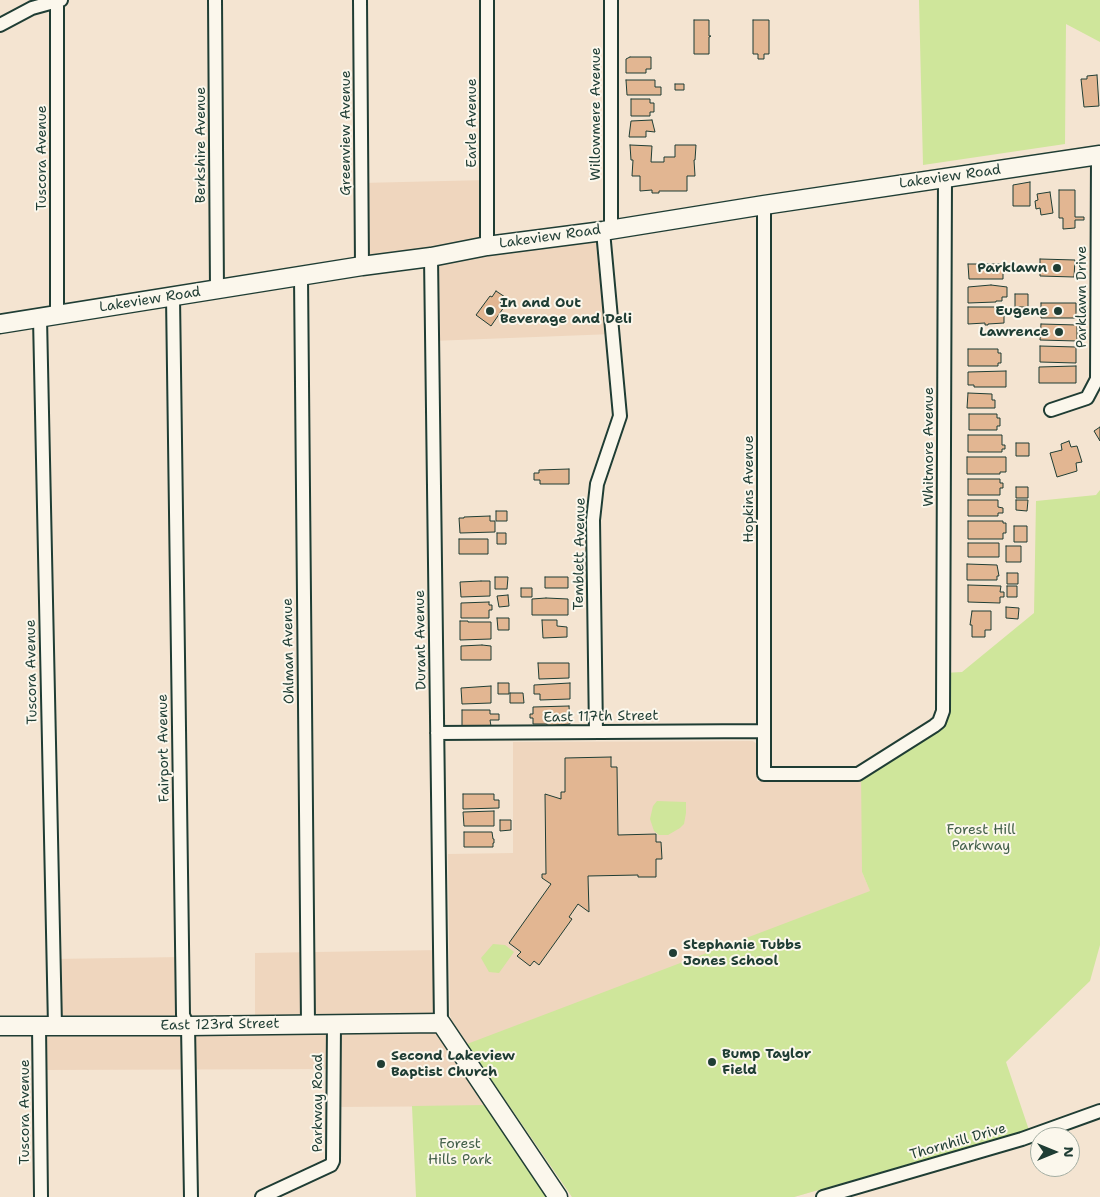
<!DOCTYPE html>
<style>
body{margin:0}
#map{position:relative;width:1100px;height:1197px;overflow:hidden;background:#f4e4d1;font-family:"Shantell Sans",sans-serif}
canvas{display:block}
.north{position:absolute;left:1030px;top:1127px;width:50px;height:50px;box-sizing:border-box;background:#fbf7ec;border:1px solid #a3ada2;border-radius:50%;rotate:90deg;font-size:14px;font-weight:700;line-height:20px;text-align:center;color:#1f3d34}
.north::after{content:'';display:block;margin:auto;width:18px;height:22px;background:#1f3d34;clip-path:polygon(50% 0,100% 100%,50% 72%,0 100%)}
</style>
<div id="map">
<canvas width="1100" height="1197"></canvas>
<div class="north">N</div>
</div>
<script>
const ctx = document.querySelector('canvas').getContext('2d');
ctx.lineJoin = 'round';
function fillPath(path, color) { ctx.fillStyle = color; ctx.fill(path, 'evenodd'); }
const toPath = rows => new Path2D(rows.map(r => 'M' + r).join(''));
function strokePath(path, color, width, dash) { ctx.strokeStyle = color; ctx.lineWidth = width; ctx.lineCap = dash ? 'butt' : 'round'; ctx.setLineDash(dash || []); ctx.stroke(path); }
function label(font, color, halo, rows, align = 'center') {
  ctx.font = font + ' "Shantell Sans",sans-serif'; ctx.lineWidth = 4; ctx.setLineDash([]); ctx.textBaseline = 'middle'; ctx.strokeStyle = halo; ctx.fillStyle = color; for (const [text, x, y, turn = 0] of rows) {
    ctx.save(); ctx.translate(x, y); ctx.rotate((+turn || 0) * Math.PI / 180); ctx.textAlign = isNaN(turn) ? turn : align; if (halo) ctx.strokeText(text, 0, 0); ctx.fillText(text, 0, 0); ctx.restore();
  }
}
fillPath(toPath([
 [487,180,487,246,603,231,613,334,432,341,431,257,362,266,361,183],
 [753,741,757,744,757,781,862,781,862,872,980,1144,794,1197,572,1197,452,1021,450,1016,448,854,513,853,513,742],
 [440,950,441,1023,497,1106,333,1107,333,1069,40,1070,39,1026,54,1026,53,959,182,957,188,1026,255,1025,255,953]
]), '#efd6be');
fillPath(toPath([
 [919,0,1100,0,1100,42,1066,24,1065,144,923,165],
 [1100,490,1100,945,1090,981,1006,1062,1031,1136,982,1150,979,1144,794,1197,572,1197,467,1044,870,891,862,872,861,772,934,726,943,673,962,672,1034,613,1036,501,1096,495],
 [657,801,686,802,686,813,684,824,680,828,668,835,659,835,654,831,650,819,653,806],
 [493,944,505,945,514,952,499,973,489,972,481,958],
 [486,1105,548,1197,416,1197,412,1106]
]), '#cfe69b');
const building = toPath([
 [694,20,709,20,709,36,711,36,709,37,709,54,694,54,694,20],
 [753,20,769,20,769,54,764,54,764,59,758,59,758,54,753,54,753,20],
 [630,57,651,57,651,69,646,69,646,73,626,73,626,59,630,57],
 [1097,75,1099,106,1084,107,1081,79,1087,79,1087,76,1097,75],
 [626,80,655,80,655,87,661,87,661,95,627,95,626,80],
 [675,84,684,84,684,90,675,90,675,84],
 [631,99,650,99,650,103,654,103,654,112,650,112,650,116,631,116,631,99],
 [652,120,655,132,646,131,646,137,629,137,631,121,652,120],
 [630,145,652,146,651,162,664,162,664,157,675,157,675,145,696,145,695,160,694,160,695,176,687,176,687,191,659,191,659,193,652,193,652,190,640,191,640,176,632,176,633,160,631,160,630,145],
 [1030,182,1030,206,1013,206,1013,185,1030,182],
 [1059,190,1075,190,1075,217,1084,217,1084,220,1075,220,1075,228,1063,229,1063,218,1059,218,1059,190],
 [1050,192,1053,213,1041,215,1040,208,1036,209,1035,201,1038,200,1037,194,1050,192],
 [1040,259,1075,260,1074,277,1040,276,1040,259],
 [968,264,1003,264,1003,279,969,279,968,264],
 [991,285,1007,287,1007,297,1002,297,1002,301,996,301,996,302,968,303,968,287,991,285],
 [496,291,505,297,500,303,504,307,491,326,476,315,490,296,492,297,496,291],
 [1015,294,1028,294,1028,307,1015,307,1015,294],
 [1041,303,1076,303,1076,318,1041,318,1041,303],
 [968,307,1004,307,1004,323,988,324,988,325,985,325,985,323,968,324,968,307],
 [1041,324,1077,325,1077,341,1040,340,1041,324],
 [1040,346,1076,347,1076,363,1040,362,1040,346],
 [968,349,998,349,998,353,1001,353,1001,363,998,363,998,366,968,366,968,349],
 [1076,366,1076,383,1039,383,1039,367,1076,366],
 [1006,371,1006,387,974,387,974,385,968,385,968,372,1006,371],
 [968,393,992,394,992,400,995,400,995,408,967,408,968,393],
 [969,414,997,414,997,418,1000,418,1000,426,997,426,997,430,969,430,969,414],
 [1100,427,1100,441,1094,431,1100,427],
 [968,435,1002,435,1002,445,1005,445,1005,449,1002,449,1002,452,968,452,968,435],
 [1069,441,1071,447,1077,446,1082,462,1076,463,1077,471,1057,477,1050,453,1062,450,1061,444,1069,441],
 [1016,443,1029,443,1029,456,1016,456,1016,443],
 [967,457,1006,457,1006,472,1000,472,1000,474,967,474,967,457],
 [569,469,569,484,540,484,540,480,534,480,534,473,539,473,539,470,569,469],
 [968,479,1000,479,1000,483,1003,483,1003,488,1000,488,1000,495,968,495,968,479],
 [1016,487,1028,487,1028,498,1016,498,1016,487],
 [968,500,998,500,998,507,1003,508,1003,513,998,513,998,516,968,516,968,500],
 [1016,500,1028,500,1027,511,1016,510,1016,500],
 [496,511,507,511,507,521,496,521,496,511],
 [490,516,490,521,495,521,495,532,460,533,459,518,464,518,464,517,490,516],
 [968,521,1003,521,1003,523,1006,523,1006,533,1003,533,1003,539,968,539,968,521],
 [1014,526,1027,526,1027,542,1014,542,1014,526],
 [497,533,506,533,506,544,497,544,497,533],
 [459,539,488,539,488,554,459,554,459,539],
 [968,543,999,543,999,557,968,557,968,543],
 [1006,546,1021,546,1021,562,1006,562,1006,546],
 [967,564,997,565,999,576,997,576,997,580,967,580,967,564],
 [1007,573,1018,573,1018,584,1007,584,1007,573],
 [495,577,508,577,507,589,495,589,495,577],
 [545,577,568,577,568,588,545,588,545,577],
 [481,581,490,581,490,596,461,597,460,582,481,581],
 [968,585,1001,586,1000,592,1004,592,1004,597,1000,597,1000,603,968,602,968,585],
 [1007,586,1017,586,1017,597,1007,597,1007,586],
 [521,588,532,588,532,597,521,597,521,588],
 [508,595,509,606,499,607,497,596,508,595],
 [546,598,568,599,568,615,532,615,532,599,546,598],
 [489,602,489,605,492,605,492,610,489,610,489,618,461,618,461,603,489,602],
 [1006,607,1019,608,1018,619,1006,618,1006,607],
 [972,611,991,611,991,630,985,630,985,637,972,637,972,625,970,625,972,611],
 [497,618,509,618,509,630,498,630,497,618],
 [542,620,557,620,557,626,567,627,567,637,543,638,542,620],
 [460,621,468,621,468,622,491,622,491,639,460,640,460,621],
 [482,645,491,646,491,660,461,660,461,646,482,645],
 [538,663,569,663,569,678,539,679,538,663],
 [498,683,509,683,509,694,498,694,498,683],
 [570,683,570,699,540,700,540,694,534,694,534,685,570,683],
 [491,686,491,703,462,704,461,688,491,686],
 [510,693,523,693,524,703,510,703,510,693],
 [569,706,570,724,547,726,547,724,533,724,533,718,530,718,530,714,533,714,533,707,569,706],
 [462,710,490,710,490,714,499,714,499,720,490,720,491,726,462,726,462,710],
 [611,757,611,767,617,767,618,835,656,834,656,842,661,842,662,859,656,859,656,877,638,877,638,875,588,876,589,912,578,904,569,917,572,919,539,965,534,961,530,966,517,956,521,952,509,943,551,884,542,878,542,874,546,874,545,794,561,799,561,792,565,792,565,758,611,757],
 [463,794,494,794,494,800,499,800,499,808,463,809,463,794],
 [494,811,494,826,464,826,463,812,494,811],
 [500,820,511,820,511,830,500,831,500,820],
 [464,832,492,832,493,839,494,839,494,843,493,843,493,847,464,847,464,832]
]);
fillPath(building, '#e2b692');
strokePath(building, '#1f3d34', 1);
const street = toPath([
 [215,0,217,290],
 [360,0,362,266],
 [487,0,487,246],
 [611,0,611,228],
 [57,2,57,315],
 [0,25,32,8,61,0],
 [764,205,764,774,858,774,934,726,939,722,943,711,945,178],
 [431,257,441,1023],
 [301,277,308,1024],
 [173,297,183,1015,188,1026,191,1197],
 [40,318,55,1026],
 [1051,410,1087,398,1097,379,1098,156],
 [596,732,593,520,597,484,620,416,603,231],
 [437,733,764,731],
 [39,1026,41,1197],
 [262,1197,331,1165,333,1161,334,1024],
 [823,1197,1022,1139,1100,1111]
]);
const secondary = toPath([
 [0,324,362,266,431,257,487,246,603,231,764,205,1100,155],
 [0,1026,188,1026,441,1023,558,1197]
]);
strokePath(street, '#1f3d34', 16);
strokePath(secondary, '#1f3d34', 21);
strokePath(street, '#fbf7ec', 12);
strokePath(secondary, '#fbf7ec', 18);
for (const [x, y, r, color] of [
 [1057,268,5,"#1f3d34"],
 [490,311,5,"#1f3d34"],
 [1058,311,5,"#1f3d34"],
 [1059,332,5,"#1f3d34"],
 [673,953,5,"#1f3d34"],
 [712,1062,5,"#1f3d34"],
 [381,1064,5,"#1f3d34"]
]) { const dot = new Path2D(); dot.arc(x, y, r, 0, 2 * Math.PI); ctx.fillStyle = color; ctx.fill(dot); strokePath(dot, '#fbf7ec', 2); }
label('14px', '#1f3d34', '#fbf7ec', [
 ["Willowmere Avenue",596,114,-90],
 ["Earle Avenue",472,123,-90],
 ["Greenview Avenue",346,133,-90],
 ["Berkshire Avenue",201,145,-90],
 ["Tuscora Avenue",42,158,-90],
 ["Lakeview Road",950,177,-8],
 ["Lakeview Road",550,237,-8],
 ["Parklawn Drive",1082,297,-90],
 ["Lakeview Road",150,300,-9],
 ["Whitmore Avenue",929,447,-90],
 ["Hopkins Avenue",749,489,-90],
 ["Temblett Avenue",580,554,-89],
 ["Durant Avenue",421,640,-91],
 ["Ohlman Avenue",289,651,-91],
 ["Tuscora Avenue",32,672,-91],
 ["East 117th Street",601,717,-1],
 ["Fairport Avenue",164,748,-91],
 ["East 123rd Street",220,1025,-1],
 ["Parkway Road",318,1103,-90],
 ["Tuscora Avenue",25,1112,-90],
 ["Thornhill Drive",958,1142,-16]
]);
label('bold 14px', '#1f3d34', '#fbf7ec', [
 ["Parklawn",1047,268,"right"],
 ["In and Out",500,303],
 ["Beverage and Deli",500,319],
 ["Eugene",1048,311,"right"],
 ["Lawrence",1049,332,"right"],
 ["Stephanie Tubbs",683,945],
 ["Jones School",683,961],
 ["Bump Taylor",722,1054],
 ["Field",722,1070],
 ["Second Lakeview",391,1056],
 ["Baptist Church",391,1072]
], 'left');
label('14px', '#425f49', '#fbf7ec', [
 ["Forest Hill",981,830],
 ["Parkway",981,846],
 ["Forest",460,1144],
 ["Hills Park",460,1160]
]);
</script>
